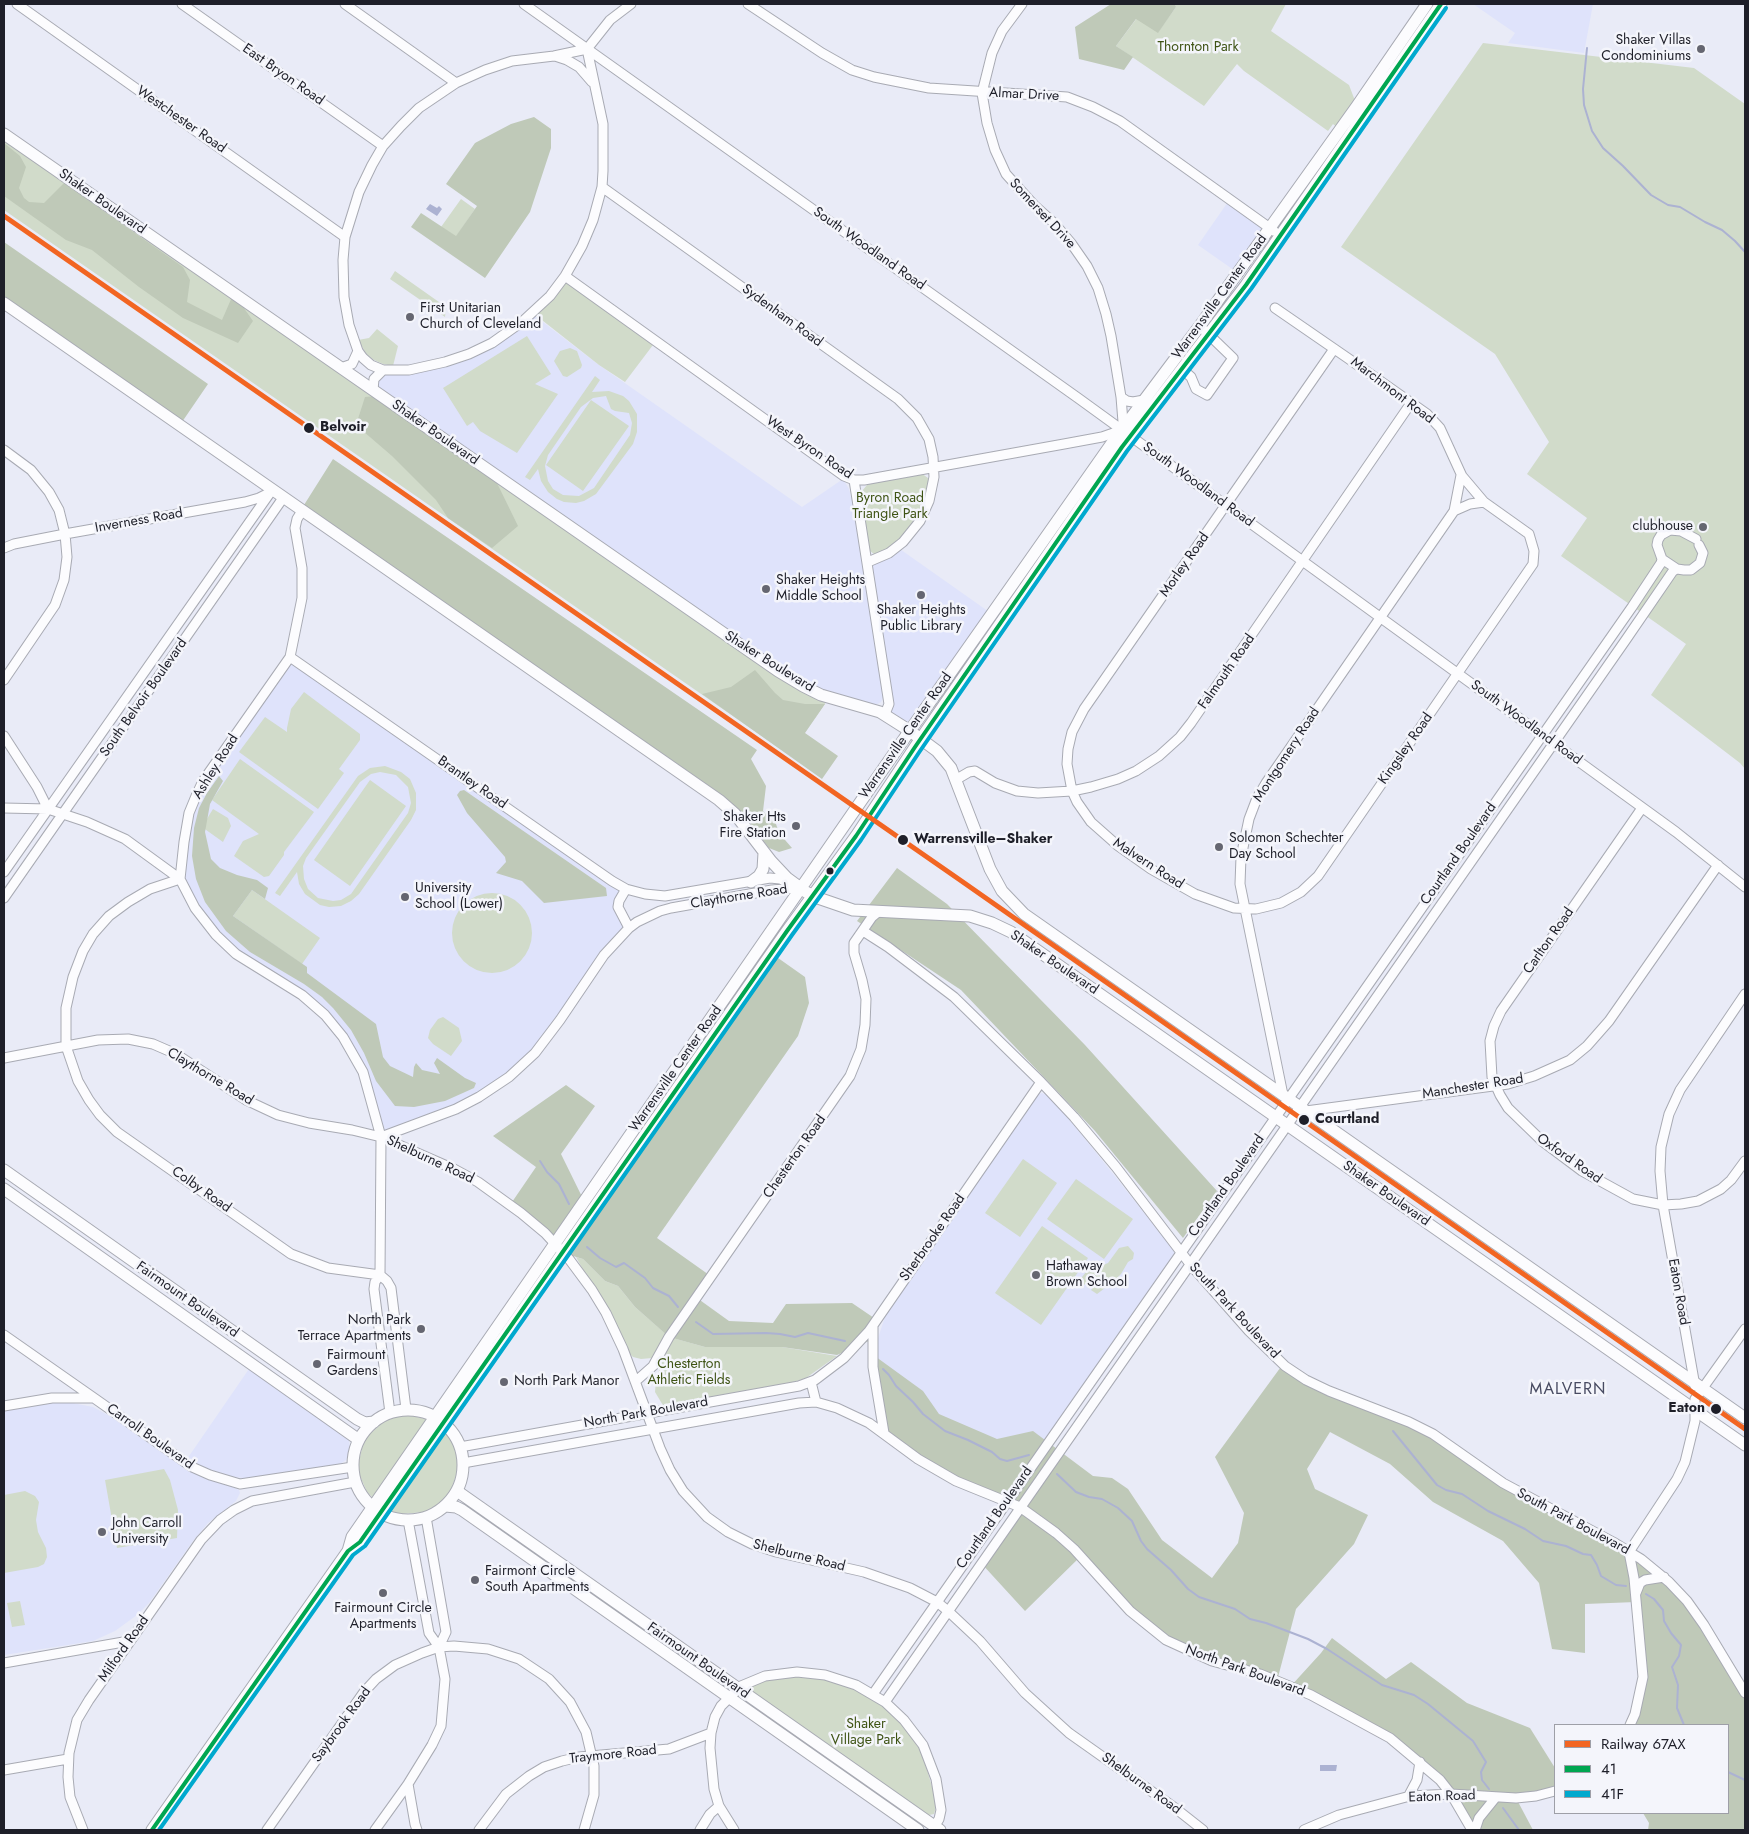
<!DOCTYPE html>
<meta charset="utf-8">
<style>
body{margin:0}
#map{position:relative;width:1749px;height:1834px;overflow:hidden;background:#e9ebf7;font-family:Jost,sans-serif}
canvas{display:block}
.frame{position:absolute;inset:0;border:5px solid #1e1f29;pointer-events:none}
.legend{position:absolute;left:1554px;top:1724px;width:175px;height:90px;box-sizing:border-box;background:#f4f5fb;border:1px solid #9e9fa7;margin:0;padding:6px 9px;list-style:none;font-size:15px;color:#1e1f29}
.legend li{display:flex;align-items:center;gap:10px;height:25px}
.legend b{width:25px;border:1px solid #9e9fa7}
</style>
<div id="map">
<canvas width="1749" height="1834"></canvas>
<div class="frame"></div>
<ul class="legend">
<li><b style="height:6px;background:#f26522"></b>Railway 67AX</li>
<li><b style="height:6px;background:#00a651"></b>41</li>
<li><b style="height:6px;background:#00a9ce"></b>41F</li>
</ul>
</div>
<script>
const ctx = document.querySelector('canvas').getContext('2d');
ctx.lineJoin = 'round';
function fillPath(path, color) { ctx.fillStyle = color; ctx.fill(path, 'evenodd'); }
const toPath = rows => new Path2D(rows.map(r => 'M' + r).join(''));
function strokePath(path, color, width, dash) { ctx.strokeStyle = color; ctx.lineWidth = width; ctx.lineCap = dash ? 'butt' : 'round'; ctx.setLineDash(dash || []); ctx.stroke(path); }
function label(font, color, halo, rows, align = 'center') {
  ctx.font = font + ' Jost,sans-serif'; ctx.lineWidth = 5; ctx.setLineDash([]); ctx.textBaseline = 'middle'; ctx.strokeStyle = halo; ctx.fillStyle = color; for (const [text, x, y, turn = 0] of rows) {
    ctx.save(); ctx.translate(x, y); ctx.rotate((+turn || 0) * Math.PI / 180); ctx.textAlign = isNaN(turn) ? turn : align; if (halo) ctx.strokeText(text, 0, 0); ctx.fillText(text, 0, 0); ctx.restore();
  }
}
fillPath(toPath([
 [1473,4,1593,4,1584,53,1508,43,1515,33],
 [1230,199,1270,228,1238,273,1198,245],
 [535,316,599,365,802,507,843,479,849,489,854,508,884,696,881,702,874,706,812,688,381,392,377,386,378,379,382,375,439,367],
 [897,547,992,614,910,731,885,714,888,708,868,562],
 [290,657,626,889,619,901,629,928,535,1053,479,1097,381,1137,363,1072,325,1015,216,935,180,879,196,796],
 [1042,1093,1049,1096,1060,1108,1118,1180,1174,1251,1174,1256,1012,1488,876,1360,877,1341,885,1317,895,1297,1034,1096],
 [251,1366,342,1431,340,1435,349,1440,350,1448,346,1460,337,1466,256,1480,223,1475,197,1466,187,1459],
 [48,1402,72,1403,93,1407,117,1420,224,1483,239,1490,240,1493,236,1501,208,1523,193,1541,149,1603,137,1615,115,1631,93,1641,4,1655,4,1410]
]), '#dfe3fb');
fillPath(toPath([
 [1175,4,1286,4,1271,31,1349,85,1357,106,1340,130,1333,124,1328,131,1244,71,1237,64,1204,106,1116,46,1137,18,1158,32,1176,7],
 [1483,43,1694,68,1745,104,1745,769,1740,763,1651,695,1686,644,1561,556,1587,518,1527,474,1549,442,1495,354,1341,247],
 [4,134,771,666,829,698,789,755,4,210],
 [461,199,475,209,456,237,441,227],
 [395,271,446,307,445,317,390,279],
 [565,276,656,341,625,382,599,365,533,313],
 [377,329,398,346,393,366,383,364,374,360,367,355,358,340,369,338],
 [527,336,551,374,535,384,558,394,517,453,480,431,473,422,467,426,443,388],
 [570,348,577,351,582,365,581,368,567,377,563,376,554,361,560,351],
 [595,376,600,380,592,392,609,391,623,396,629,401,637,414,637,432,633,444,596,494,584,501,576,503,564,502,557,499,548,492,541,481,538,469,530,480,525,477],
 [606,396,611,409,615,411,629,413,632,423,630,435,594,488,579,496,563,495,553,489,548,481,545,466,548,455,581,407,593,398],
 [591,400,629,426,583,491,546,465],
 [921,473,928,478,929,484,925,502,920,513,911,527,891,547,879,554,874,554,870,551,860,498,862,491,867,485,875,481],
 [304,692,360,734,360,740,339,769,344,773,318,809,239,752,265,717,287,732,287,728,291,709],
 [240,759,314,812,284,852,284,855,269,876,264,877,234,856,243,841,259,834,212,800],
 [385,766,401,772,410,779,416,793,416,810,411,820,359,894,351,901,341,906,329,907,320,905,305,894,299,884,297,872,280,896,275,893,358,776,370,768],
 [380,772,396,775,408,787,411,803,408,813,351,894,341,900,333,901,318,898,308,889,304,879,303,866,306,858,360,782,371,774],
 [370,780,406,806,350,886,314,860],
 [213,809,228,818,231,826,223,842,202,827],
 [252,890,320,938,302,964,233,916],
 '452 933a40 40 0 1 1 80 0a40 40 0 1 1-80 0Z',
 [443,1017,459,1028,462,1041,451,1056,433,1044,428,1038,430,1030,438,1019],
 [1023,1159,1057,1183,1020,1237,985,1213],
 [1076,1179,1133,1219,1104,1259,1047,1219],
 [1042,1226,1088,1258,1041,1325,995,1293],
 [1128,1246,1134,1253,1133,1259,1128,1262,1121,1274,1113,1282,1097,1294,1091,1290,1094,1286,1088,1281,1084,1285,1081,1283,1082,1277,1086,1272,1108,1263,1119,1248],
 [576,1257,583,1259,605,1281,618,1286,635,1307,667,1335,659,1352,652,1358,641,1359,633,1357,629,1353],
 [673,1338,705,1347,782,1347,837,1356,806,1378,784,1385,664,1407,655,1392,656,1379,666,1351],
 [409,1415,425,1419,426,1422,374,1497,372,1497,367,1492,359,1474,358,1465,363,1444,369,1435,383,1422,399,1416],
 [443,1433,447,1434,453,1444,457,1454,457,1472,451,1490,442,1502,424,1512,402,1514,391,1511,390,1509],
 [164,1469,170,1480,178,1510,177,1538,117,1548,105,1480],
 [25,1491,35,1496,39,1502,36,1520,38,1532,46,1548,47,1557,44,1564,38,1567,4,1573,4,1495],
 [20,1601,25,1625,12,1627,7,1603],
 [784,1676,812,1677,839,1683,867,1695,886,1709,906,1729,922,1753,933,1790,936,1807,934,1814,929,1815,742,1685]
]), '#d1dbca');
fillPath(toPath([
 [1111,4,1175,4,1176,7,1158,33,1136,19,1116,46,1133,57,1124,70,1079,59,1075,27],
 [534,117,551,129,551,148,530,212,485,278,411,227,421,213,456,236,477,206,446,184,475,143,511,124],
 [4,143,20,156,26,167,19,188,24,198,29,202,44,203,64,183,183,267,190,280,187,302,222,320,232,297,241,304,253,321,238,343,183,318,139,287,92,250,66,240,4,196],
 [4,242,208,384,182,422,4,298],
 [377,396,495,479,518,526,492,548,448,518,436,500,392,456,356,425,365,397],
 [333,459,757,750,751,759,766,786,763,811,776,824,779,833,792,848,779,852,769,848,745,817,725,797,304,505],
 [755,670,775,693,783,700,805,704,825,704,805,733,838,756,822,779,702,694,731,687],
 [219,776,223,781,210,804,205,832,211,859,220,868,237,875,257,880,268,888,265,899,252,890,233,916,307,967,307,973,376,1024,383,1057,390,1066,413,1077,414,1067,416,1063,422,1070,440,1074,434,1063,437,1058,465,1078,476,1083,474,1088,445,1101,414,1107,395,1106,376,1081,364,1053,351,1030,333,1008,322,997,304,984,250,952,226,931,205,902,196,879,192,856,194,828,199,808,207,793],
 [464,790,606,888,607,896,544,903,522,881,496,873,506,862,505,857,467,813,457,795,460,791],
 [897,868,947,904,1085,1045,1217,1191,1183,1238,1095,1131,961,990,857,921],
 [771,953,805,977,809,1003,798,1036,657,1238,712,1277,697,1298,729,1321,773,1323,786,1304,852,1303,877,1320,872,1354,923,1391,939,1414,997,1439,1033,1431,1093,1476,1112,1478,1128,1489,1162,1540,1212,1578,1238,1543,1244,1513,1215,1457,1283,1364,1306,1380,1409,1422,1473,1463,1613,1542,1687,1601,1745,1693,1745,1830,1648,1830,1649,1823,1643,1813,1728,1813,1728,1725,1630,1725,1640,1693,1636,1602,1585,1604,1585,1653,1552,1649,1539,1583,1503,1541,1433,1502,1390,1464,1330,1432,1307,1469,1315,1489,1368,1515,1354,1544,1296,1609,1277,1681,1166,1640,1130,1611,1081,1556,1025,1611,981,1563,1020,1506,971,1488,890,1438,869,1341,837,1355,782,1347,705,1347,669,1337,635,1307,618,1286,605,1281,583,1259,563,1253,510,1205,536,1167,493,1136,566,1085,595,1106,561,1154,590,1213],
 [1332,1638,1386,1679,1411,1662,1467,1703,1530,1728,1555,1768,1555,1791,1516,1798,1533,1830,1472,1830,1451,1794,1405,1749,1290,1687,1321,1653]
]), '#bfc9b8');
fillPath(toPath([
 [430,204,437,208,439,206,442,209,437,216,426,209],
 [1320,1765,1337,1765,1336,1771,1320,1771]
]), '#acb2d2');
strokePath(toPath([
 [1587,48,1583,89,1584,105,1592,131,1603,148,1623,166,1651,195,1668,205,1680,207,1705,222,1722,230,1735,241,1745,252],
 [540,1161,547,1172,559,1184,569,1204],
 [587,1247,600,1258,616,1267,624,1263,645,1278,653,1288,669,1296,678,1307],
 [696,1322,713,1334,766,1333,780,1334,795,1337,808,1333,845,1341],
 [883,1369,889,1375,896,1386,913,1402,923,1414,945,1431,968,1440,992,1452,1000,1459,1007,1461,1029,1455],
 [1393,1431,1437,1485,1446,1490,1462,1494,1488,1511,1525,1529,1543,1541,1566,1546,1583,1554,1591,1555,1597,1565,1601,1576,1616,1585,1626,1586],
 [1057,1474,1076,1492,1089,1497,1102,1499,1118,1508,1132,1521,1141,1541,1147,1549,1171,1570,1188,1589,1199,1597,1235,1609,1250,1619,1266,1623,1308,1639,1327,1649,1382,1685,1414,1695,1428,1704,1473,1741,1486,1762,1481,1772,1482,1780,1489,1789],
 [1646,1594,1654,1599,1663,1610,1664,1621,1671,1633,1681,1645,1679,1656,1672,1667,1678,1685,1677,1708,1684,1725],
 [1728,1772,1745,1780],
 [1503,1808,1519,1830]
]), '#acb2d2', 2);
const minor = toPath([
 [17,4,345,237],
 [182,4,383,146],
 [345,4,456,83],
 [524,4,1078,398,1676,832,1745,887],
 [748,4,822,53,852,70,874,77,929,88,1067,97,1093,107,1120,121,1274,231],
 [1022,4,1002,31,992,53,982,93,987,123,995,150,1006,174,1034,205,1054,223,1071,243,1087,266,1098,288,1106,314,1111,336,1121,397,1123,422,1122,430],
 [587,49,603,124,603,171,602,187,593,220,582,246,565,276,550,296,523,321,492,343,469,354,445,362,409,370,383,370,371,365,363,358,358,351,349,325,344,297,343,260,345,237,359,192,372,165,383,146,401,126,419,108,456,83,485,70,512,61,554,56,587,49],
 [587,49,610,20,631,4],
 [555,56,567,60,579,67,592,82],
 [602,187,898,399,917,418,929,439,933,457,934,477,929,501,920,521,903,542,889,553,868,562],
 [565,276,844,476,854,480,864,480,1064,444,1102,437,1122,430],
 [1275,308,1349,359,1427,414,1440,428,1462,476,1484,502,1529,534,1534,551,1533,564,1318,876,1301,892,1281,903,1256,909,1234,908,1195,894,1151,869,1117,845,1091,822,1077,802,1072,791,1067,764,1068,749,1072,732,1084,709,1334,349],
 [341,368,352,364,358,351],
 [1183,370,1191,377,1196,389,1207,395,1233,358,1204,330],
 [373,390,374,379,383,370],
 [1121,397,1127,401,1133,402,1144,400],
 [4,450,31,470,49,492,59,510,65,534,67,557,64,580,55,605,4,680],
 [854,480,889,704,885,714],
 [302,511,297,519,295,528,302,568,302,598,290,657,203,781,196,796,189,813,184,842,180,879,150,889,128,902,109,916,93,934,83,951,73,977,66,1008,66,1046,78,1081,89,1100,100,1115,117,1132,291,1254,328,1268,380,1275],
 [1454,511,1470,504,1484,502],
 [1696,539,1681,531,1670,530,1661,535,1658,540,1657,545,1662,559,1677,569,1684,570,1691,570,1700,563,1703,553,1699,545],
 [4,548,14,544,65,534,245,502,259,498,267,494],
 [290,657,612,881,626,889,645,894,665,896,770,878,780,879,791,884],
 [4,736,37,787,48,809],
 [957,779,969,772,975,771,995,783,1017,791,1038,793,1072,791,1091,787,1118,779,1136,771,1159,756,1180,737,1191,723,1411,403],
 [4,808,48,809,87,822,125,839,180,879,195,908,216,935,236,954,302,995,325,1015,343,1037,363,1072,381,1137,380,1275,375,1282,374,1289,390,1413],
 [1642,808,1501,1011,1494,1026,1490,1041,1492,1077,1500,1095,1508,1108,1542,1141,1582,1171,1633,1199,1663,1205,1681,1204,1698,1201,1721,1189,1731,1180,1745,1161],
 [4,872,272,490],
 [626,889,619,901,618,907,629,928],
 [4,898,283,498],
 [863,931,888,947,954,997,1041,1082,1074,1117,1116,1167,1190,1264,1249,1331,1285,1366,1306,1380,1329,1391,1409,1422,1433,1434,1503,1483,1613,1542,1641,1559,1669,1582,1687,1601,1704,1625,1745,1693],
 [4,1058,98,1040,128,1039,153,1044,176,1054,246,1100,278,1115,309,1123,352,1130,381,1137,454,1169,478,1182,521,1213,545,1233,569,1259,592,1290,606,1313,623,1349,660,1448,670,1470,683,1491,707,1517,728,1532,752,1544,776,1552,864,1572,910,1588,937,1602,948,1611,980,1641,1025,1693,1069,1733,1175,1808,1203,1830],
 [1283,1095,1240,884,1241,857,1249,819,1257,798,1266,783,1454,511,1461,475],
 [1306,1111,1508,1084,1534,1076,1570,1060,1587,1046,1609,1021,1718,865],
 [381,1137,456,1109,479,1097,509,1077,535,1053,560,1020,604,955,629,928,637,922,660,911,671,908,772,890,798,888],
 [380,1275,387,1281,391,1288,406,1409],
 [873,1326,873,1367,884,1433],
 [4,1335,94,1398],
 [636,1381,653,1366,669,1337,850,1076,861,1049,865,1025,866,999,862,980,854,953,854,943,872,917,878,912],
 [811,1382,816,1402],
 [1695,1386,1663,1205,1660,1171,1661,1147,1669,1114,1680,1090,1745,994],
 [4,1406,52,1398,94,1398,192,1467,210,1475,240,1484,353,1467],
 [460,1447,799,1386,815,1380,844,1358,869,1331,1041,1082],
 [463,1463,799,1403,816,1402,837,1408,869,1423,918,1459,956,1481,1020,1507,1056,1533,1074,1549,1130,1611,1166,1640,1212,1661,1260,1674,1311,1695,1390,1738,1440,1780,1451,1794,1472,1830],
 [426,1517,446,1632,439,1647],
 [408,1520,429,1633,439,1647,445,1679,441,1726,432,1745,408,1784,415,1824,417,1830],
 [1636,1593,1640,1583,1645,1580,1664,1577],
 [4,1663,129,1641],
 [873,1694,1632,607,1661,563,1662,559],
 [885,1702,1625,641,1673,571,1677,569],
 [1630,1725,1635,1714,1643,1677,1634,1578,1629,1552,1677,1479,1685,1462,1695,1421,1695,1399,1745,1329],
 [4,1770,68,1759],
 [1408,1797,1417,1780,1420,1762],
 [83,1830,70,1797,68,1777,69,1753,77,1720,89,1700,201,1540,220,1520,234,1510,252,1501,355,1482],
 [267,1830,364,1692,376,1679,395,1665,422,1653,439,1647,454,1646,488,1649,519,1659,549,1679,570,1702,586,1732,594,1766,594,1795,584,1830],
 [375,1830,408,1784],
 [479,1830,506,1794,529,1776,544,1767,562,1761,579,1757,669,1749,711,1733],
 [700,1830,710,1814,719,1806],
 [734,1830,719,1806,714,1789,710,1748,711,1733,715,1717,721,1706,741,1686,765,1676,797,1672,825,1675,856,1685,885,1702,904,1720,923,1745,936,1779,941,1810,939,1819,934,1827],
 [1304,1830,1339,1815,1410,1796,1451,1794,1516,1798,1536,1796,1555,1791],
 [1475,1830,1479,1818,1496,1797]
]);
const major = toPath([
 [4,134,778,671,803,686,821,695,880,712,910,731,937,751,951,768,990,869,1002,891,1024,914,1745,1418],
 [4,303,719,800,735,814,771,861,787,878,806,892,818,898,853,910,970,916,992,923,1011,932,1745,1445],
 [751,882,759,876,763,869,764,853],
 [4,1170,357,1419,365,1423,374,1422],
 [4,1189,359,1440],
 '353 1465a55 55 0 1 1 110 0a55 55 0 1 1-110 0Z',
 [457,1491,940,1830],
 [445,1506,456,1507,462,1510,918,1830],
 [348,1551,352,1537,904,739,1112,443,1199,327,1357,106,1427,4],
 [152,1830,348,1551,360,1542,444,1423,787,931,856,836,915,747,1122,447,1246,285,1441,4]
]);
strokePath(minor, '#a8aab3', 11);
strokePath(major, '#a8aab3', 13);
strokePath(minor, '#fcfcfe', 9);
strokePath(major, '#fcfcfe', 11);
strokePath(toPath([
 [152,1830,348,1551,360,1542,787,931,856,836,915,747,1122,447,1246,285,1441,4]
]), '#00a651', 4);
strokePath(toPath([
 [159,1830,353,1555,365,1546,792,935,861,840,920,751,1127,451,1251,289,1446,8]
]), '#00a9ce', 4);
strokePath(toPath([
 [4,216,960,880,1745,1429]
]), '#f26522', 5);
for (const [x, y, r, color] of [
 [1701,49,5,"#656671"],
 [410,317,5,"#656671"],
 [309,428,6,"#1e1f29"],
 [1703,527,5,"#656671"],
 [766,589,5,"#656671"],
 [921,595,5,"#656671"],
 [796,826,5,"#656671"],
 [903,840,6,"#1e1f29"],
 [1219,847,5,"#656671"],
 [830,871,4.5,"#1e1f29"],
 [405,897,5,"#656671"],
 [1304,1120,6,"#1e1f29"],
 [1036,1275,5,"#656671"],
 [421,1329,5,"#656671"],
 [317,1364,5,"#656671"],
 [504,1382,5,"#656671"],
 [1716,1409,6,"#1e1f29"],
 [102,1532,5,"#656671"],
 [475,1580,5,"#656671"],
 [383,1593,5,"#656671"]
]) { const dot = new Path2D(); dot.arc(x, y, r, 0, 2 * Math.PI); ctx.fillStyle = color; ctx.fill(dot); strokePath(dot, '#f4f5fb', 2); }
label('14px', '#1e1f29', '#f4f5fb', [
 ["Shaker Villas",1691,41,"right"],
 ["Condominiums",1691,57,"right"],
 ["First Unitarian",420,309],
 ["Church of Cleveland",420,325],
 ["clubhouse",1693,527,"right"],
 ["Shaker Heights",776,581],
 ["Middle School",776,597],
 ["Shaker Heights",921,611,"center"],
 ["Public Library",921,627,"center"],
 ["Shaker Hts",786,818,"right"],
 ["Fire Station",786,834,"right"],
 ["Solomon Schechter",1229,839],
 ["Day School",1229,855],
 ["University",415,889],
 ["School (Lower)",415,905],
 ["Hathaway",1046,1267],
 ["Brown School",1046,1283],
 ["North Park",411,1321,"right"],
 ["Terrace Apartments",411,1337,"right"],
 ["Fairmount",327,1356],
 ["Gardens",327,1372],
 ["North Park Manor",514,1382],
 ["John Carroll",112,1524],
 ["University",112,1540],
 ["Fairmont Circle",485,1572],
 ["South Apartments",485,1588],
 ["Fairmount Circle",383,1609,"center"],
 ["Apartments",383,1625,"center"]
], 'left');
label('14px', '#3e5314', '#f4f5fb', [
 ["Thornton Park",1198,48],
 ["Byron Road",890,499],
 ["Triangle Park",890,515],
 ["Chesterton",689,1365],
 ["Athletic Fields",689,1381],
 ["Shaker",866,1725],
 ["Village Park",866,1741]
]);
label('14px', '#1e1f29', '#f4f5fb', [
 ["East Bryon Road",283,75,35],
 ["Almar Drive",1024,95,3],
 ["Westchester Road",181,120,35],
 ["Shaker Boulevard",102,202,35],
 ["Somerset Drive",1042,214,47],
 ["South Woodland Road",869,249,35],
 ["Warrensville Center Road",1220,297,-54],
 ["Sydenham Road",782,316,36],
 ["Marchmont Road",1392,391,37],
 ["Shaker Boulevard",435,433,35],
 ["West Byron Road",809,448,34],
 ["South Woodland Road",1198,485,36],
 ["Inverness Road",139,521,-10],
 ["Morley Road",1185,565,-55],
 ["Shaker Boulevard",769,662,32],
 ["Falmouth Road",1227,672,-55],
 ["South Belvoir Boulevard",144,698,-55],
 ["South Woodland Road",1526,723,36],
 ["Warrensville Center Road",906,736,-55],
 ["Kingsley Road",1406,749,-55],
 ["Montgomery Road",1287,755,-57],
 ["Ashley Road",216,767,-58],
 ["Brantley Road",472,783,35],
 ["Courtland Boulevard",1459,854,-55],
 ["Malvern Road",1148,864,33],
 ["Claythorne Road",739,897,-9],
 ["Carlton Road",1549,941,-55],
 ["Shaker Boulevard",1054,963,34],
 ["Warrensville Center Road",676,1069,-55],
 ["Claythorne Road",210,1077,31],
 ["Manchester Road",1473,1087,-9],
 ["Chesterton Road",795,1157,-55],
 ["Oxford Road",1569,1159,35],
 ["Shelburne Road",430,1160,25],
 ["Courtland Boulevard",1227,1186,-55],
 ["Colby Road",201,1190,35],
 ["Shaker Boulevard",1386,1194,35],
 ["Sherbrooke Road",933,1238,-55],
 ["Eaton Road",1678,1292,80],
 ["Fairmount Boulevard",187,1300,35],
 ["South Park Boulevard",1234,1311,47],
 ["North Park Boulevard",646,1413,-10],
 ["Carroll Boulevard",150,1437,35],
 ["Courtland Boulevard",995,1518,-55],
 ["South Park Boulevard",1573,1522,28],
 ["Shelburne Road",799,1556,14],
 ["Milford Road",124,1649,-55],
 ["Fairmount Boulevard",698,1661,35],
 ["North Park Boulevard",1245,1671,20],
 ["Saybrook Road",342,1725,-54],
 ["Traymore Road",613,1755,-6],
 ["Shelburne Road",1141,1784,36],
 ["Eaton Road",1442,1797,-2]
]);
label('bold 14px', '#1e1f29', '#f4f5fb', [
 ["Belvoir",320,428],
 ["Warrensville–Shaker",914,840],
 ["Courtland",1315,1120],
 ["Eaton",1705,1409,"right"]
], 'left');
ctx.letterSpacing = '1px';
label('16px', '#484b62', '#f4f5fb', [
 ["MALVERN",1568,1390]
]);
ctx.letterSpacing = '0px';
</script>
